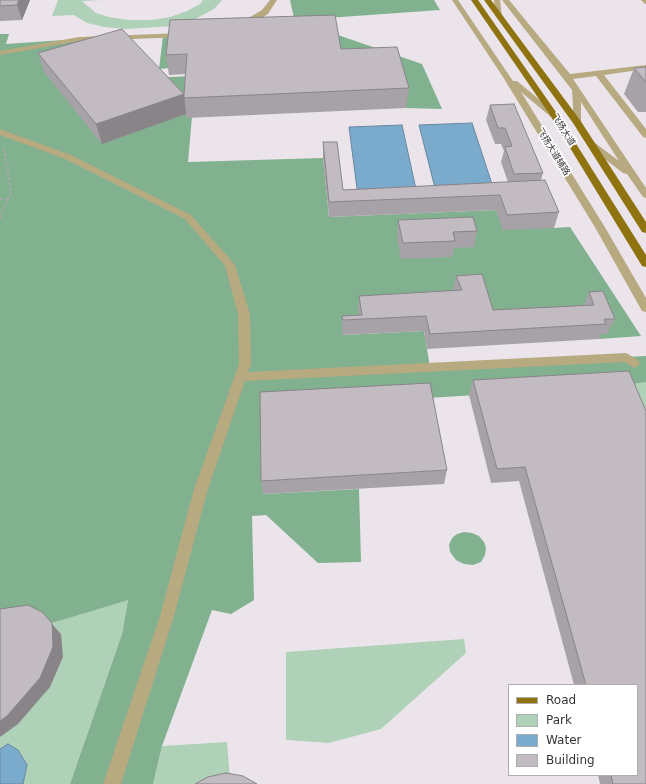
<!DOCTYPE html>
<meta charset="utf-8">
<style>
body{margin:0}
#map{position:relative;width:646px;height:784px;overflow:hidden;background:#ebe5eb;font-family:"DejaVu Sans",sans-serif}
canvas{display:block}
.legend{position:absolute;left:508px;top:684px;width:130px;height:92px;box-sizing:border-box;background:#fff;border:1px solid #afaeaf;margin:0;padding:5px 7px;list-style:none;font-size:12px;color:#373437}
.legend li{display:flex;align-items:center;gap:8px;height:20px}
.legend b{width:20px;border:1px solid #afaeaf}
</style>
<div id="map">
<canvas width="646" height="784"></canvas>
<ul class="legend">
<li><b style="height:5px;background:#8f7311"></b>Road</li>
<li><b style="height:11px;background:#afd1b7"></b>Park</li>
<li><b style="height:11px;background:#7babcc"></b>Water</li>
<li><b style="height:11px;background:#c2bcc2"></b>Building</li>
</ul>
</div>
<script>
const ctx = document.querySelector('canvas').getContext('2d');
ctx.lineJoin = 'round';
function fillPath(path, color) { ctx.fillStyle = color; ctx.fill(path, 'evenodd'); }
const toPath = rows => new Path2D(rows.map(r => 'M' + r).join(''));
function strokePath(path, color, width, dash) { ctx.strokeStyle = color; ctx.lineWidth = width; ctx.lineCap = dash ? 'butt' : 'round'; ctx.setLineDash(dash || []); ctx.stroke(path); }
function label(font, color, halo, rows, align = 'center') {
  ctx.font = font + ' "DejaVu Sans","Noto Sans SC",sans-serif'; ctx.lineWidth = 3.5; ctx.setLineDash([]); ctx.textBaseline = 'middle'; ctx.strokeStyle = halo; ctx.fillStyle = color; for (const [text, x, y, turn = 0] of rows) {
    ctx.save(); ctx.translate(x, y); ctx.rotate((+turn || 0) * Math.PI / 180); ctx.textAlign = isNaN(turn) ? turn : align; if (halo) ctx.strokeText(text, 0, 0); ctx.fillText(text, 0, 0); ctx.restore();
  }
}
fillPath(toPath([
 [58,0,103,0,82,1,96,13,109,17,128,20,152,20,170,17,187,11,200,4,203,0,222,0,214,9,195,19,173,26,126,29,104,27,87,23,74,15,52,16],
 [646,382,646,437,621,386],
 [128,599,122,634,70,784,23,784,27,765,8,744,0,749,0,737,61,634,52,623],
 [464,639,466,653,381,729,329,743,286,740,286,652],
 [227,742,230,779,210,784,153,784,162,746]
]), '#afd1b7');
fillPath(toPath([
 [290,0,434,0,440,10,299,20,303,35,173,40,170,68,159,69,163,36,223,34,296,27],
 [0,34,9,34,6,44,79,39,154,78,190,76,187,117,192,117,188,162,323,158,329,217,496,210,554,228,570,227,641,336,599,339,597,334,607,334,596,307,361,330,343,335,424,331,430,367,646,356,646,382,621,386,428,398,263,494,359,489,361,562,318,563,266,515,252,516,254,600,231,614,212,610,162,746,153,784,70,784,122,634,128,600,52,623,38,615,0,621],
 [335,34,422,64,442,109,406,108,395,66,341,68],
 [464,532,472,533,479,536,484,542,486,548,485,555,481,562,473,565,464,564,456,560,450,552,449,545,452,538,457,534]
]), '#82b18f');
const water = toPath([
 [472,123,494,190,436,192,419,125,472,123],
 [402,125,417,194,358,196,349,127,402,125],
 [8,744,18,750,27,765,23,784,0,784,0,749,8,744]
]);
fillPath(water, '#7babcc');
strokePath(water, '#67879f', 1);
strokePath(toPath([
 [0,199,8,200],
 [0,218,11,192,4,147]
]), '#aca7ac', 2, [2.5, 2.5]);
fillPath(toPath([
 [270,0,277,0,268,14,246,27,240,27,240,23,262,10,270,0],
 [452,0,458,0,513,81,517,81,558,115,554,118,551,117,521,92,606,229,646,298,646,312,642,311,596,229,503,77,452,0],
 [494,0,500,0,502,17,499,17,495,15,494,0],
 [502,0,509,0,570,74,646,65,646,69,604,75,646,129,646,138,643,137,596,76,573,79,646,188,646,198,643,197,627,174,623,173,589,147,588,145,589,143,595,143,619,161,581,102,581,122,577,125,574,124,572,90,502,0],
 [641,0,646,0,646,4,644,3,641,0],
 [184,33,187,33,187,37,79,41,0,55,0,51,79,37,184,33],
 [0,129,71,155,191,215,235,265,250,314,251,364,248,372,626,353,638,360,640,363,638,366,634,368,624,362,245,381,208,489,174,616,121,784,103,784,160,616,194,489,239,364,238,314,225,266,185,219,65,159,0,135,0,129]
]), '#b7a980');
fillPath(toPath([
 [471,0,478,0,558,115,646,255,646,267,642,266,550,115,471,0],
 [484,0,491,0,580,120,646,222,646,233,642,232,573,123,484,0]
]), '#8f7311');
fillPath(toPath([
 [0,0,30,0,22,20,0,21],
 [341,49,409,88,406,108,187,118,186,114,102,144,44,72,38,53,184,94,185,74,169,75,166,55],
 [646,67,646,112,638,112,624,94,634,68],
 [490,105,543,173,541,180,559,212,554,228,503,230,496,210,329,217,323,158,323,142,343,190,508,182,501,162,504,151,501,144,495,144,486,120],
 [398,220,477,231,474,247,454,248,452,257,401,259,397,236],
 [456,276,493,310,584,305,589,292,615,319,607,334,601,334,599,339,427,349,424,331,342,335,342,316,359,315,358,311,359,296,453,291],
 [629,371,646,784,600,784,598,775,637,775,637,685,574,685,519,481,491,483,469,395,473,380],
 [447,470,444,484,263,494,261,481]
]), '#a7a2a7');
fillPath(toPath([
 [19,0,30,0,22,20,17,5],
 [184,94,186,114,102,144,96,124],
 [42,612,61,634,63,657,50,687,18,724,0,737,0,721]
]), '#888488');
const building = toPath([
 [0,0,19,0,17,5,0,6,0,0],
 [335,15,341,49,397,47,409,88,184,98,184,94,96,124,38,53,122,29,184,94,187,54,166,55,170,20,335,15],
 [646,67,646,82,634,68,646,67],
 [514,104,543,173,514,174,505,147,512,146,505,128,498,128,490,105,514,104],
 [323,142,337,142,343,190,545,180,559,212,507,215,500,195,329,202,323,142],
 [473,217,477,231,453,232,455,241,403,243,398,220,473,217],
 [482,274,493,310,594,305,589,292,603,291,615,319,604,319,606,324,430,334,426,316,343,320,342,316,362,315,359,296,462,290,456,276,482,274],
 [629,371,646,411,646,784,613,784,611,775,637,775,637,685,586,685,525,467,497,469,473,380,629,371],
 [430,383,447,470,261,481,260,392,430,383],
 [28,605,42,612,52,623,53,647,40,678,7,716,0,721,0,609,28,605],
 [226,773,243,776,257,784,195,784,208,777,226,773]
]);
fillPath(building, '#c2bcc2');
strokePath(building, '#888488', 1);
label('9px', '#373437', '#fff', [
 ["飞扬大道",563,130,58],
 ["飞扬大道辅路",553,152,58]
]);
</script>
